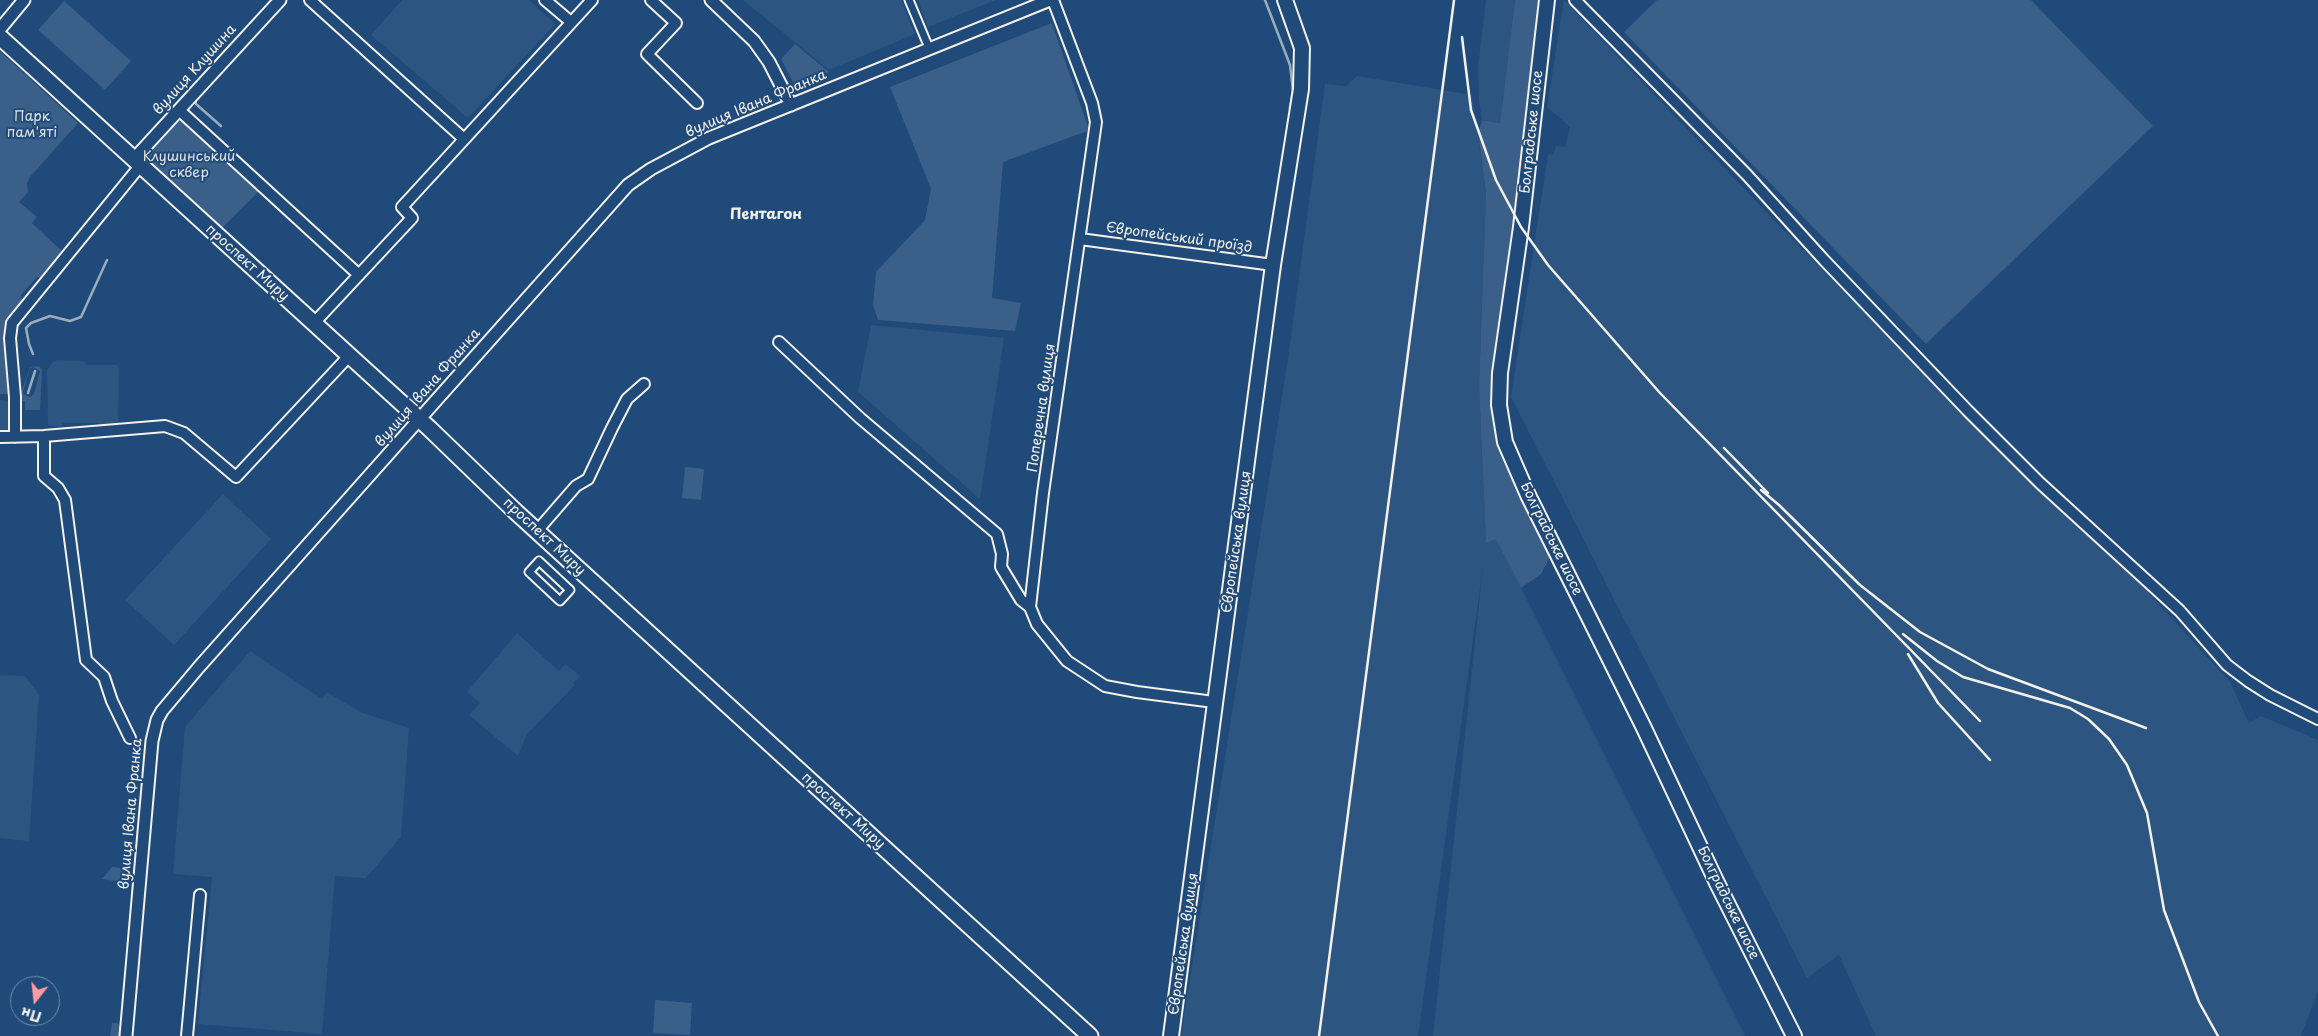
<!DOCTYPE html>
<meta charset="utf-8">
<style>
body{margin:0}
#map{position:relative;width:2318px;height:1036px;overflow:hidden;background:#1f4a7a;font-family:"Playpen Sans",sans-serif}
canvas{display:block}
.north{position:absolute;left:10px;top:976px;width:50px;height:50px;box-sizing:border-box;background:#1f4a7a;border:1px solid #748da6;border-radius:50%;rotate:196deg;font-size:14px;font-weight:700;line-height:20px;text-align:center;color:#f4f1e8}
.north::after{content:'';display:block;margin:auto;width:18px;height:22px;background:#ff9aa2;clip-path:polygon(50% 0,100% 100%,50% 72%,0 100%)}
</style>
<div id="map">
<canvas width="2318" height="1036"></canvas>
<div class="north">Пн</div>
</div>
<script>
const ctx = document.querySelector('canvas').getContext('2d');
ctx.lineJoin = 'round';
function fillPath(path, color) { ctx.fillStyle = color; ctx.fill(path, 'evenodd'); }
const toPath = rows => new Path2D(rows.map(r => 'M' + r).join(''));
function strokePath(path, color, width, dash) { ctx.strokeStyle = color; ctx.lineWidth = width; ctx.lineCap = dash ? 'butt' : 'round'; ctx.setLineDash(dash || []); ctx.stroke(path); }
function label(font, color, halo, rows, align = 'center') {
  ctx.font = font + ' "Playpen Sans",sans-serif'; ctx.lineWidth = 4; ctx.setLineDash([]); ctx.textBaseline = 'middle'; ctx.strokeStyle = halo; ctx.fillStyle = color; for (const [text, x, y, turn = 0] of rows) {
    ctx.save(); ctx.translate(x, y); ctx.rotate((+turn || 0) * Math.PI / 180); ctx.textAlign = isNaN(turn) ? turn : align; if (halo) ctx.strokeText(text, 0, 0); ctx.fillText(text, 0, 0); ctx.restore();
  }
}
fillPath(toPath([
 [402,0,529,0,555,24,468,118,371,35],
 [743,0,901,0,915,34,829,70],
 [918,0,996,0,928,27],
 [1486,0,1515,0,1500,123,1482,120,1479,100,1478,68],
 [1564,0,1767,213,2052,504,2124,566,2230,682,2249,723,2261,716,2318,740,2318,991,2301,1036,1876,1036,1839,955,1807,978,1511,397,1548,154,1553,155,1556,146,1565,147,1570,127,1547,107],
 [1357,76,1472,95,1486,193,1479,386,1486,542,1496,538,1745,1036,1433,1036,1483,567,1418,1036,1181,1036,1288,359,1325,84,1346,86],
 [871,325,1004,338,980,499,858,392],
 [57,360,83,361,87,365,117,365,119,370,118,423,112,426,100,426,99,423,63,423,61,427,48,425,47,370,53,362],
 [0,400,10,401,8,433,0,433],
 [223,494,271,539,174,645,125,600],
 [517,633,559,671,566,664,580,676,573,683,575,685,527,734,518,756,469,715,480,703,467,692],
 [250,651,322,699,327,692,360,712,409,728,401,837,366,878,335,876,322,1034,198,1024,212,877,173,874,185,727],
 [0,675,25,676,39,695,29,841,0,838]
]), '#2d5581');
fillPath(toPath([
 [1515,0,1540,0,1523,129,1516,218,1493,387,1551,555,1541,574,1521,588,1496,539,1486,543,1479,386,1486,193,1478,134,1482,120,1500,123],
 [1657,0,2031,0,2153,126,1926,344,1624,32],
 [64,1,131,61,105,90,38,30],
 [1052,23,1088,127,1087,131,1003,162,992,298,1021,303,1015,331,878,320,873,305,876,272,925,220,931,189,890,87],
 [795,44,829,72,795,86,781,59],
 [0,51,78,123,30,177,27,183,28,192,19,202,37,217,32,223,63,252,42,278,37,277,21,295,22,302,8,323,6,333,10,394,0,394],
 [179,119,184,119,261,189,219,231,144,161,147,155],
 [38,366,42,369,40,410,25,410,25,401,23,401,21,393,30,367],
 [33,367,40,371,34,394,30,397,24,395,23,392,30,368],
 [685,467,704,469,701,500,682,498],
 [112,867,123,868,122,882,102,879],
 [127,868,135,875,133,882,126,882],
 [655,1000,692,1003,690,1035,653,1033],
 [112,1023,117,1023,122,1027,122,1036,110,1036]
]), '#3a5f88');
strokePath(toPath([
 [1265,0,1290,65,1293,91,1290,108],
 [195,99,196,104,221,126],
 [33,354,29,344,26,328,31,323,50,316,70,321,81,317,107,260],
 [28,393,35,371]
]), '#9cacbb', 2.5);
const pedestrian = toPath([
 [909,0,929,48],
 [539,561,570,590,560,601,529,572,539,561]
]);
const minor = toPath([
 [310,0,464,139],
 [545,0,571,22],
 [651,0,676,23,647,54,697,103],
 [1053,0,1092,103,1096,122,1043,493,1030,607,1037,624,1067,661,1105,686,1137,692,1214,702],
 [1575,0,1747,175,1824,260,1968,411,2040,483,2180,611,2227,665,2248,681,2270,695,2318,719],
 [179,110,359,275],
 [1080,239,1273,265],
 [314,323,412,218,402,207,592,0],
 [779,342,860,418,997,534,1002,554,1001,567,1021,600,1030,607],
 [44,436,44,476,58,488,65,500,86,660,104,677,112,701,130,738],
 [0,437,44,436,165,426,184,433,236,477,349,356],
 [15,437,15,397,10,338,12,323,140,166],
 [537,531,576,486,588,479,612,428,627,399,644,384],
 [187,1036,200,895]
]);
const tertiary = toPath([
 [711,0,754,41,769,62,791,105],
 [0,29,24,0],
 [133,160,280,0],
 [126,1036,152,741,157,720,162,711,199,667,432,405,628,185,651,169,709,138,1050,0]
]);
const secondary = toPath([
 [1547,0,1521,227,1500,373,1499,405,1505,442,1528,495,1643,726,1717,883,1794,1036],
 [1171,1036,1273,265,1301,89,1302,48,1285,0]
]);
const primary = toPath([
 [0,37,430,429,516,512,1090,1036]
]);
strokePath(pedestrian, '#f4f1e8', 11);
strokePath(minor, '#f4f1e8', 14);
strokePath(tertiary, '#f4f1e8', 15);
strokePath(secondary, '#f4f1e8', 18);
strokePath(primary, '#f4f1e8', 19);
strokePath(pedestrian, '#1f4a7a', 7);
strokePath(minor, '#1f4a7a', 10);
strokePath(tertiary, '#1f4a7a', 11);
strokePath(secondary, '#1f4a7a', 14);
strokePath(primary, '#1f4a7a', 15);
strokePath(toPath([
 [1462,37,1471,110,1496,180,1521,227,1548,265,1660,393,1980,721],
 [1724,448,1768,493],
 [1761,490,1779,505,1860,585,1920,632,1988,669,2146,728],
 [1903,634,1937,661,1963,677,2070,708,2088,719,2109,739,2127,765,2147,813,2164,910,2199,1002,2218,1036],
 [1908,654,1938,703,1990,760],
 [1319,1036,1454,0]
]), '#f4f1e8', 2.5);
label('14px', '#f4f1e8', '#1f4a7a', [
 ["вулиця Клушина",195,70,-48],
 ["вулиця Івана Франка",756,104,-23],
 ["Болградське шосе",1532,132,-84],
 ["Європейський проїзд",1179,238,8],
 ["проспект Миру",247,263,42],
 ["вулиця Івана Франка",428,388,-49],
 ["Поперечна вулиця",1042,408,-82],
 ["проспект Миру",544,537,43],
 ["Болградське шосе",1551,539,64],
 ["Європейська вулиця",1237,542,-82],
 ["проспект Миру",843,811,42],
 ["вулиця Івана Франка",131,814,-85],
 ["Болградське шосе",1728,903,64],
 ["Європейська вулиця",1184,944,-82]
]);
label('14px', '#e1e2de', '#1f4a7a', [
 ["Парк",32,117],
 ["пам'яті",32,133],
 ["Клушинський",189,157],
 ["сквер",189,173]
]);
label('bold 15px', '#f4f1e8', '#1f4a7a', [
 ["Пентагон",766,215]
]);
</script>
